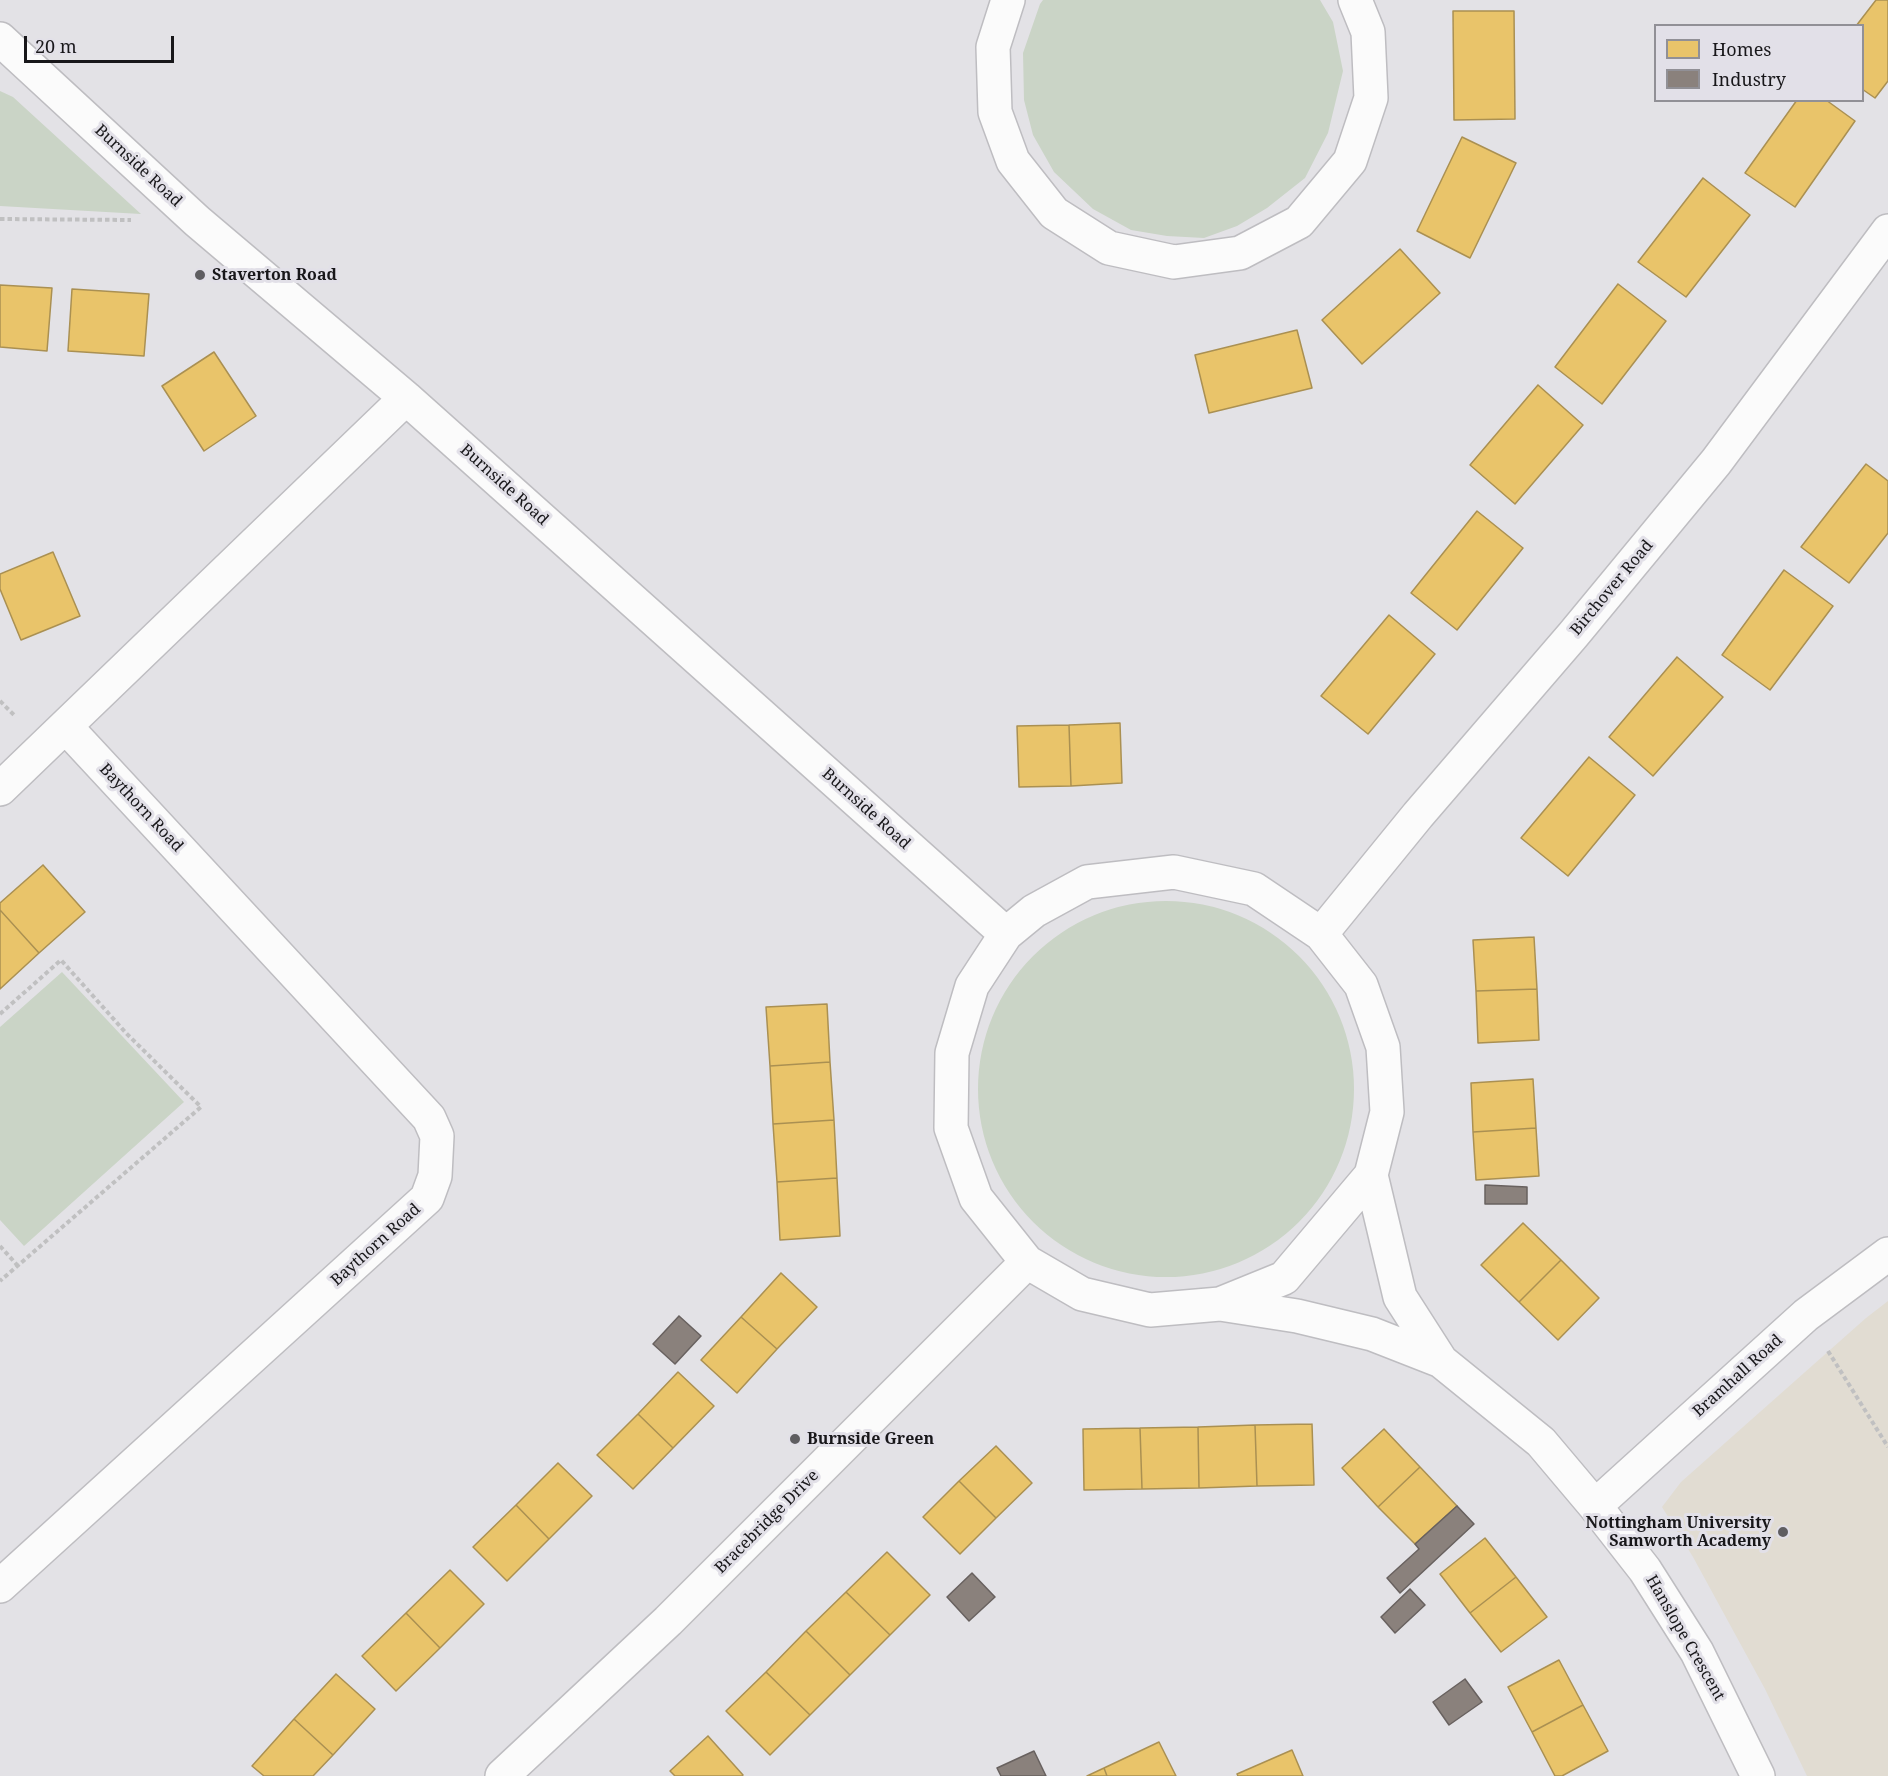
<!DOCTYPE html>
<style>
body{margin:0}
#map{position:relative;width:1888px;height:1776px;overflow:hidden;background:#e3e2e6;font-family:"Noto Serif",serif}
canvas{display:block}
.legend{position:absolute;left:1654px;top:24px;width:210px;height:78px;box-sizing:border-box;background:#e2e0e8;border:2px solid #919096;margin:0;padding:8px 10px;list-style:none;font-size:18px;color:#18171a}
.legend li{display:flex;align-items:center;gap:12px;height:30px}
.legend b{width:30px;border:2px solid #919096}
.scale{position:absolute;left:24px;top:36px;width:150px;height:27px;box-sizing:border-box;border:3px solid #18171a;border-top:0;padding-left:8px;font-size:18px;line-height:21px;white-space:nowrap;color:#18171a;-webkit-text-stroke:4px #e2e0e8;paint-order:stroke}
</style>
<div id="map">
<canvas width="1888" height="1776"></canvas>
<ul class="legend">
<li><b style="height:16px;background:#e9c46a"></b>Homes</li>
<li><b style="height:16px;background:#8a817c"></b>Industry</li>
</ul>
<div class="scale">20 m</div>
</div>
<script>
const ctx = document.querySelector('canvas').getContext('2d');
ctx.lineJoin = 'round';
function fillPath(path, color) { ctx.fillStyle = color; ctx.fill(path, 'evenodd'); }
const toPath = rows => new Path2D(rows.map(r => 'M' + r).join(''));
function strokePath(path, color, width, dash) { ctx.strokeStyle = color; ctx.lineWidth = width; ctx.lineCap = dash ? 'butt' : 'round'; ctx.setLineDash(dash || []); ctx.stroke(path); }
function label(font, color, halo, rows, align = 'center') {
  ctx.font = font + ' "Noto Serif",serif'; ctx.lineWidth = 6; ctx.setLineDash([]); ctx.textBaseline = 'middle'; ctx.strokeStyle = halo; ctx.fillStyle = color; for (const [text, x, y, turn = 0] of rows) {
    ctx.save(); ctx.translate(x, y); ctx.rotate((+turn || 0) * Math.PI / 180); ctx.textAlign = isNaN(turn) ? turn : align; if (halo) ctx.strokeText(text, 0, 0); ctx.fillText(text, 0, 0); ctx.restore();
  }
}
fillPath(toPath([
 [1888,1301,1888,1776,1807,1776,1765,1689,1693,1557,1662,1507,1681,1482,1866,1318]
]), '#e1dcd2');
fillPath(toPath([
 [1043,0,1320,0,1333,22,1343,71,1328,133,1305,178,1267,208,1237,226,1204,238,1167,236,1131,230,1093,209,1054,172,1033,135,1024,100,1023,53,1040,4],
 [0,91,13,97,141,214,0,206],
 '978 1089a188 188 0 1 1 376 0a188 188 0 1 1-376 0Z',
 [62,972,184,1102,24,1246,0,1220,0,1027]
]), '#cad4c6');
const homes = toPath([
 [1876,0,1888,0,1888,81,1875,98,1862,89,1862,26,1856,26,1876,0],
 [1453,11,1514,11,1515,119,1454,120,1453,11],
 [1797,100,1826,100,1855,121,1795,207,1745,173,1797,100],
 [1462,137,1516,163,1470,258,1417,231,1462,137],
 [1703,178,1750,215,1686,297,1638,262,1703,178],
 [1400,249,1440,293,1362,364,1322,320,1400,249],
 [1618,284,1666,321,1602,404,1555,367,1618,284],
 [0,285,52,288,47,351,0,347,0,285],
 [72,289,149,294,144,356,68,351,72,289],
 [1297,330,1312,388,1209,413,1195,355,1297,330],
 [214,352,256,416,204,451,162,386,214,352],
 [1538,385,1583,425,1515,504,1470,465,1538,385],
 [1866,464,1888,481,1888,533,1849,583,1801,547,1866,464],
 [1477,511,1523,548,1457,630,1411,593,1477,511],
 [53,552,80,616,21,640,0,589,0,574,53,552],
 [1784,570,1833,606,1770,690,1722,655,1784,570],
 [1389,615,1435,654,1368,734,1321,696,1389,615],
 [1677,657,1723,697,1653,776,1609,737,1677,657],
 [1120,723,1122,783,1071,786,1069,725,1120,723],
 [1069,725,1071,786,1019,787,1017,726,1069,725],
 [1589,757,1635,795,1568,876,1521,838,1589,757],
 [43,865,85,912,39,953,0,910,0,903,43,865],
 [0,910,39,953,0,989,0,910],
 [1534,937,1537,989,1476,991,1473,940,1534,937],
 [1537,989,1539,1040,1478,1043,1476,991,1537,989],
 [827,1004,830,1062,770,1066,766,1007,827,1004],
 [830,1062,834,1120,773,1124,770,1066,830,1062],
 [1533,1079,1536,1128,1473,1132,1471,1083,1533,1079],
 [834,1120,837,1178,777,1182,773,1124,834,1120],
 [1536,1128,1539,1176,1476,1180,1473,1132,1536,1128],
 [837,1178,840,1236,780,1240,777,1182,837,1178],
 [1523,1223,1561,1260,1519,1302,1481,1265,1523,1223],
 [1561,1260,1599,1298,1558,1340,1519,1302,1561,1260],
 [781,1273,817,1307,777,1349,741,1317,781,1273],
 [741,1317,777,1349,737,1393,701,1360,741,1317],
 [678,1372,714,1406,673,1448,638,1414,678,1372],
 [638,1414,673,1448,633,1489,597,1455,638,1414],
 [1312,1424,1314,1485,1257,1486,1255,1425,1312,1424],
 [1255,1425,1257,1486,1199,1488,1198,1427,1255,1425],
 [1198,1427,1199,1488,1142,1489,1140,1428,1198,1427],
 [1140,1428,1142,1489,1084,1490,1083,1429,1140,1428],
 [1384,1429,1420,1467,1378,1507,1342,1468,1384,1429],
 [996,1446,1032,1483,996,1518,959,1481,996,1446],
 [558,1463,592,1496,549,1539,516,1505,558,1463],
 [1420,1467,1457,1506,1415,1544,1378,1507,1420,1467],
 [959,1481,996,1518,960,1554,923,1517,959,1481],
 [516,1505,549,1539,507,1581,473,1547,516,1505],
 [1485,1538,1516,1577,1470,1613,1440,1574,1485,1538],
 [887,1552,930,1595,890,1635,846,1592,887,1552],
 [450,1570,484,1604,440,1648,406,1613,450,1570],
 [1516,1577,1547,1617,1501,1652,1470,1613,1516,1577],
 [846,1592,890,1635,850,1675,806,1631,846,1592],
 [406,1613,440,1648,396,1691,362,1656,406,1613],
 [806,1631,850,1675,810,1715,766,1672,806,1631],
 [1559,1660,1583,1705,1532,1732,1508,1687,1559,1660],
 [766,1672,810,1715,770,1755,726,1711,766,1672],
 [336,1674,375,1709,333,1755,294,1719,336,1674],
 [1583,1705,1608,1751,1562,1776,1555,1776,1532,1732,1583,1705],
 [294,1719,333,1755,313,1776,264,1776,252,1766,294,1719],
 [708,1736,743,1775,742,1776,675,1776,670,1771,708,1736],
 [1159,1742,1176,1776,1107,1776,1104,1768,1159,1742],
 [1292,1750,1303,1776,1238,1776,1237,1774,1292,1750],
 [1104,1768,1107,1776,1087,1776,1104,1768]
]);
fillPath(homes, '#e9c46a');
strokePath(homes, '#aa9052', 1.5);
const industry = toPath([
 [1485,1185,1527,1187,1527,1204,1485,1204,1485,1185],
 [679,1316,701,1336,675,1364,653,1344,679,1316],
 [1457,1506,1474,1524,1400,1593,1387,1578,1419,1549,1415,1544,1457,1506],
 [972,1573,995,1597,969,1621,947,1597,972,1573],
 [1410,1589,1425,1605,1395,1633,1381,1617,1410,1589],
 [1465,1679,1482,1702,1449,1725,1433,1702,1465,1679],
 [1034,1751,1046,1776,1001,1776,997,1768,1034,1751]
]);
fillPath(industry, '#8a817c');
strokePath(industry, '#68615f', 1.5);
const minor = toPath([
 [1008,0,993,47,995,112,1013,161,1054,213,1109,248,1174,262,1240,253,1299,222,1350,161,1371,98,1368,32,1355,0],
 [0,39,197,221,406,398,1006,934],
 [0,789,406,398],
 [1321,934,1418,815,1573,635,1716,462,1888,231],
 [1220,1304,1297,1316,1372,1334,1441,1361,1400,1297,1371,1175,1387,1112,1383,1047,1361,985,1321,934,1254,889,1174,872,1087,882,1034,911,1006,934,972,986,952,1053,951,1128,976,1198,1027,1262,1082,1294,1150,1310,1220,1304,1284,1278,1371,1175],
 [1441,1361,1541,1442,1595,1506,1645,1570,1697,1652,1758,1776],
 [1595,1506,1806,1315,1888,1254],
 [0,1586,427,1198,435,1176,437,1136,429,1118,66,727],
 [502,1776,668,1621,1027,1262]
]);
strokePath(minor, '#bebdc1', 36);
strokePath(toPath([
 [0,219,131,220],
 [0,701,14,715],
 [0,1014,61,960,126,1033,201,1107,0,1281],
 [0,1246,18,1266],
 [1828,1351,1888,1447]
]), '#c0c0c1', 4, [4.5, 3]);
strokePath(minor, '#fbfbfb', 33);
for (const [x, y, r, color] of [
 [200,275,6,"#5f5e61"],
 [795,1439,6,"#5f5e61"],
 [1783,1532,6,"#5f5e61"]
]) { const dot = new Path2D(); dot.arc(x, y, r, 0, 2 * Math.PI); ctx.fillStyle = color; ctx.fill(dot); strokePath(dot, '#e2e0e8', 2); }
label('16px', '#18171a', '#e2e0e8', [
 ["Burnside Road",138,166,43],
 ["Burnside Road",504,485,42],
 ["Birchover Road",1612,588,-50],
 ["Baythorn Road",141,808,47],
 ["Burnside Road",866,809,42],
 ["Baythorn Road",376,1245,-42],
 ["Bramhall Road",1738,1376,-42],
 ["Bracebridge Drive",767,1522,-45],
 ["Hanslope Crescent",1685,1638,60]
]);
label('bold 16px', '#18171a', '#e2e0e8', [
 ["Staverton Road",212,275],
 ["Burnside Green",807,1439],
 ["Nottingham University",1771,1523,"right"],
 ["Samworth Academy",1771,1541,"right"]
], 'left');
</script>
